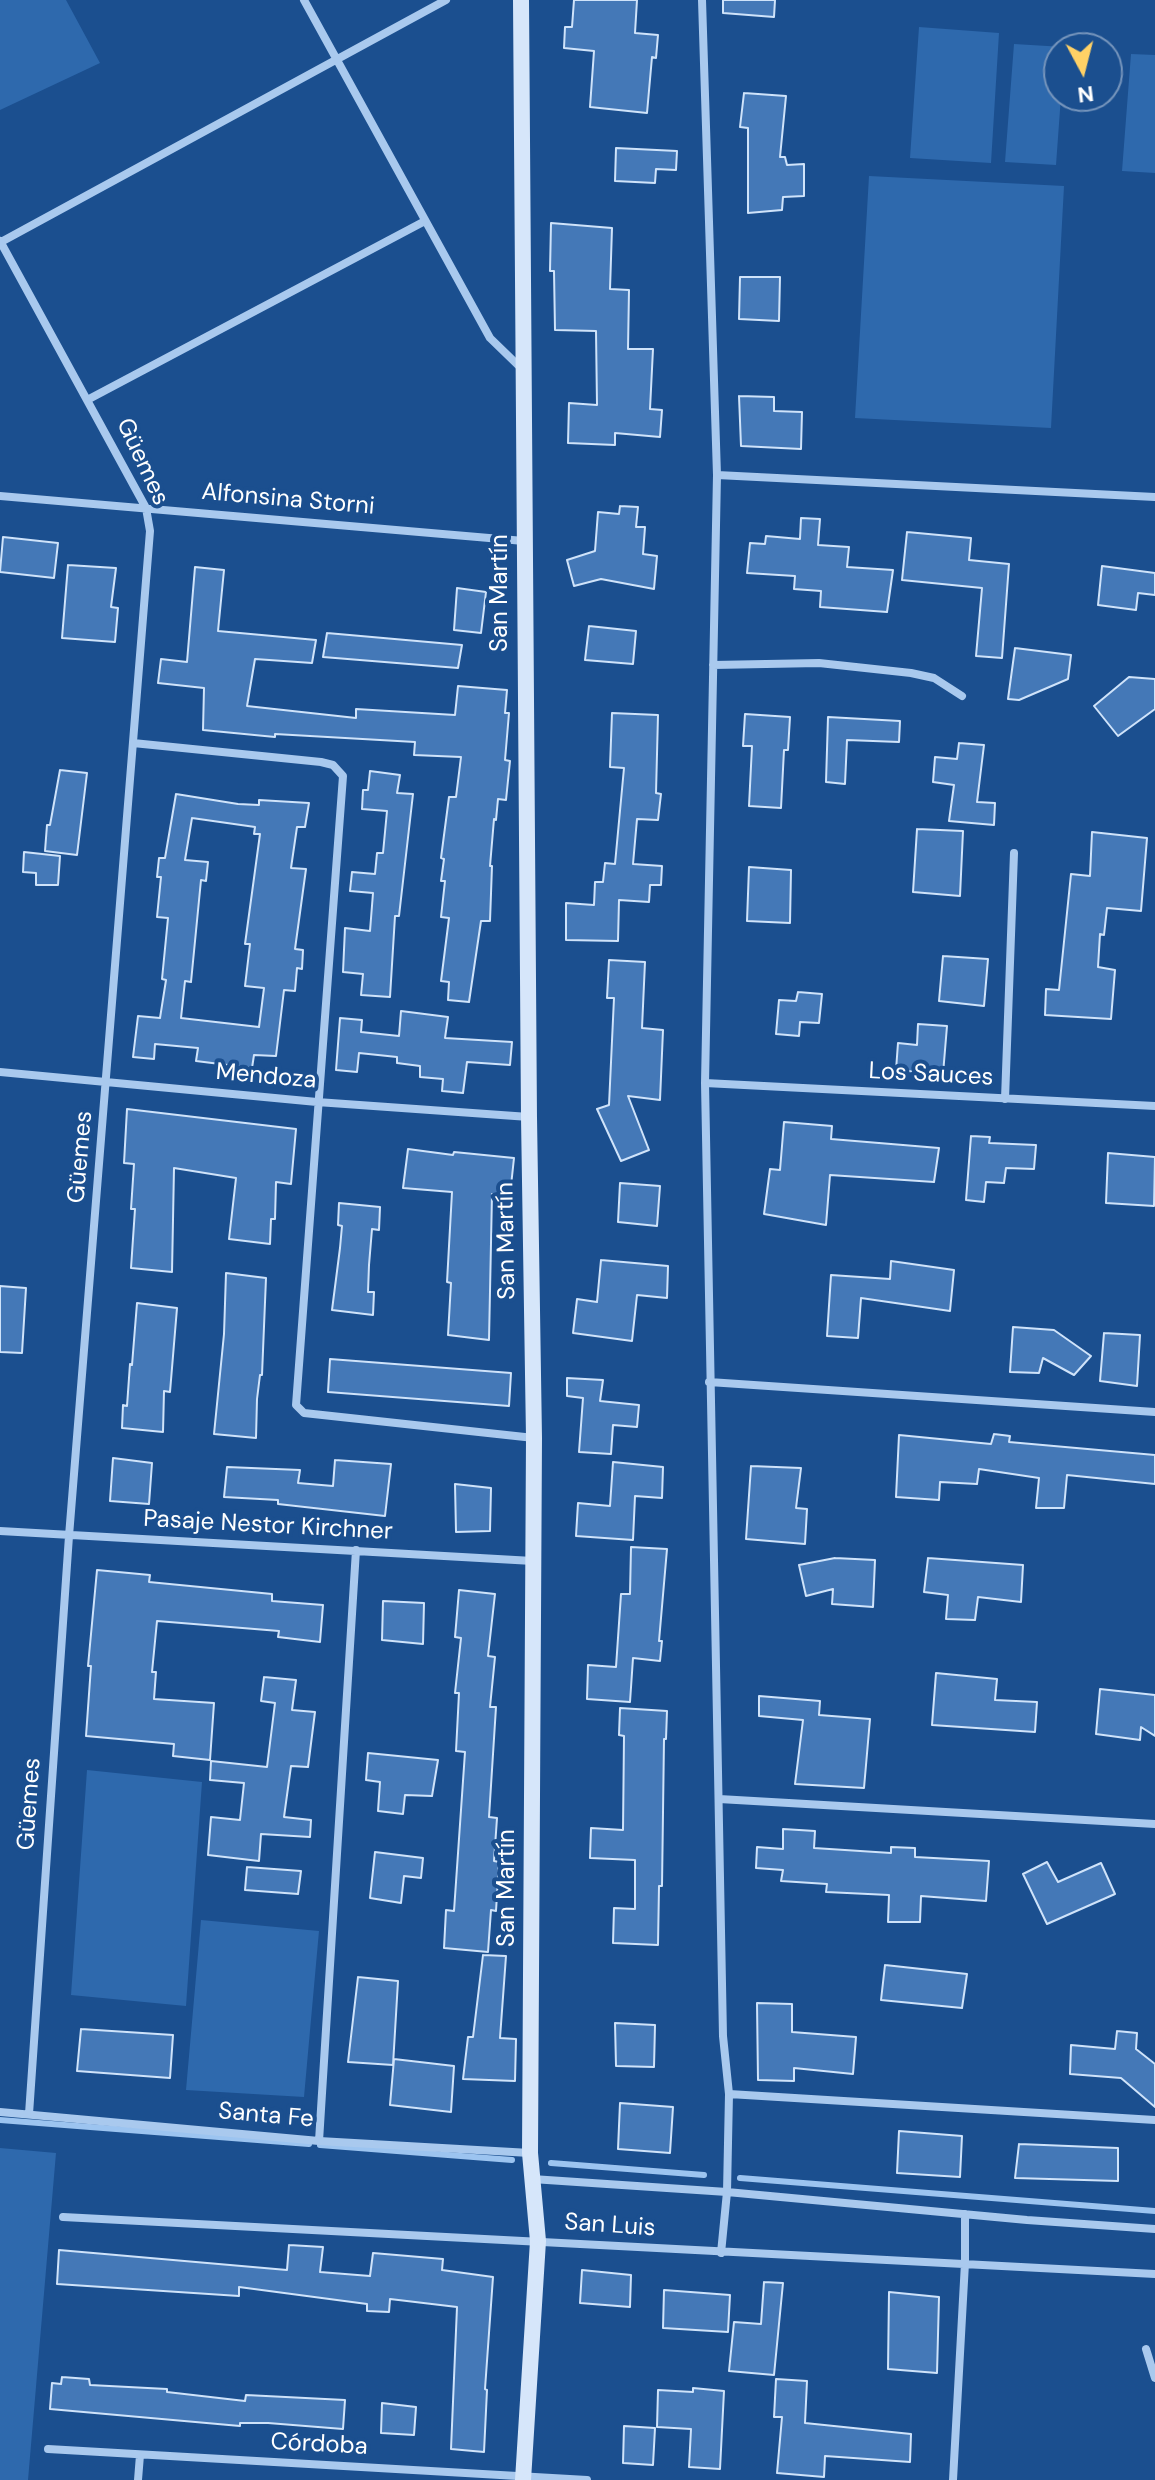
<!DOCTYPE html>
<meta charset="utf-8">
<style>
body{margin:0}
#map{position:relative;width:1155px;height:2480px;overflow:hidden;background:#1b4f8f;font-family:"DM Sans",sans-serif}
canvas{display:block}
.north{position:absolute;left:1043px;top:32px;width:80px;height:80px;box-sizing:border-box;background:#1b4f8f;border:2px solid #7695bc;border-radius:50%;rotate:173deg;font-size:22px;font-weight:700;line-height:32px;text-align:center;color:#fff}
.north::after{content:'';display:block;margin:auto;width:28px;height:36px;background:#ffd166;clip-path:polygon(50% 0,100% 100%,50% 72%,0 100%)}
</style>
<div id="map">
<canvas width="1155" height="2480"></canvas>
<div class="north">N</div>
</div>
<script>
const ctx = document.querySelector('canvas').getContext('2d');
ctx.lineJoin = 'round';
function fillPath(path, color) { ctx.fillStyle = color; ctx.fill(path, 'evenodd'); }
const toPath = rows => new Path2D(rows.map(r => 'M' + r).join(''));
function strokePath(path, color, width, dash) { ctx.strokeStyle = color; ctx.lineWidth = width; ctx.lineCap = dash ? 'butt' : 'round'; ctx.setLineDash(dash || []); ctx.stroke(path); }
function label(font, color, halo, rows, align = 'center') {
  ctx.font = font + ' "DM Sans",sans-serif'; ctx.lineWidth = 8; ctx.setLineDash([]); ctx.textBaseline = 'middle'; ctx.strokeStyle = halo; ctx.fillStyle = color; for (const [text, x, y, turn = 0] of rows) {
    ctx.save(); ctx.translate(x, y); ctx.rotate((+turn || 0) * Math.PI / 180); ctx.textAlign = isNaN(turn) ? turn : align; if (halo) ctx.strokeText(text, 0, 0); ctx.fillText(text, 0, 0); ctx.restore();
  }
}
fillPath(toPath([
 [0,0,66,0,100,63,0,110],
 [919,27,999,33,991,163,910,158],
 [1014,44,1064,47,1059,48,1061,96,1056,165,1005,162],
 [1131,54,1155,55,1155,173,1122,171],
 [869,176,1064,186,1051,428,855,418],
 [87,1770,202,1782,186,2006,71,1995],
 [201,1920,319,1931,304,2097,186,2090],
 [0,2148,56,2153,28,2480,0,2480]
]), '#2e69ad');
strokePath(toPath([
 [0,2120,309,2144],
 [320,2145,512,2160],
 [551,2163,704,2175],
 [740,2178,1155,2211]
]), '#9cc4f0', 6);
const building = toPath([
 [574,0,637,0,635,33,658,35,656,58,652,57,647,113,590,107,594,51,564,48,565,27,572,27,574,0],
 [723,0,775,0,774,17,723,13,723,0],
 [744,93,786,96,780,157,785,157,787,165,804,164,804,196,783,197,782,210,748,213,748,128,740,127,744,93],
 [616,148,677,151,676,170,656,169,655,183,615,181,616,148],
 [551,223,612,228,610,289,629,290,628,349,653,349,650,409,662,410,660,437,615,433,615,445,568,443,569,403,597,405,596,331,555,330,554,271,550,271,551,223],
 [740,277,780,277,779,321,739,319,740,277],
 [739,396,774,397,774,411,802,412,801,449,741,446,739,396],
 [620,506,638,507,636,527,645,527,643,554,657,556,654,589,601,579,574,586,567,560,595,551,598,512,619,514,620,506],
 [801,518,820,519,818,545,849,547,847,567,893,570,887,612,820,607,821,591,794,589,795,576,747,573,750,543,765,544,766,536,800,539,801,518],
 [907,532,971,538,969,560,1009,564,1002,658,976,656,982,588,902,580,907,532],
 [3,537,58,543,54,578,0,572,3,537],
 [68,565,116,568,111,607,118,608,115,642,62,638,68,565],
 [1102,566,1155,573,1155,595,1138,593,1136,610,1098,605,1102,566],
 [195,567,224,570,218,631,316,640,312,663,255,659,247,706,356,718,356,709,455,715,458,686,507,690,505,713,509,713,505,760,510,761,506,800,498,799,496,820,494,819,490,866,492,866,490,921,481,921,469,1002,448,1000,449,982,441,981,449,918,441,917,445,881,441,881,444,859,441,858,449,797,456,797,461,757,414,755,415,742,275,734,275,737,203,730,204,688,158,683,161,659,187,662,195,567],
 [457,588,486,592,481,633,454,630,457,588],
 [589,626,636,631,633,664,585,660,589,626],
 [327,633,462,645,458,668,323,657,327,633],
 [1015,648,1071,655,1068,679,1019,700,1008,699,1015,648],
 [1129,677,1155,679,1155,709,1118,736,1094,706,1129,677],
 [612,713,658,715,656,793,661,794,658,820,637,819,633,864,662,866,661,885,650,885,649,902,619,900,618,941,566,940,566,903,594,905,595,882,603,882,605,863,615,864,624,768,610,767,612,713],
 [745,714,790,717,788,750,784,750,781,808,749,806,752,746,743,746,745,714],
 [828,717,900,721,899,742,847,740,845,784,826,782,828,717],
 [959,743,984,745,977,802,995,803,994,825,949,821,954,785,933,782,935,757,957,759,959,743],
 [60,770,87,773,77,855,45,851,47,825,50,825,60,770],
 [370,771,400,775,397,793,413,794,399,916,395,916,390,997,361,995,363,974,343,972,345,928,370,931,373,893,350,891,352,872,375,874,377,853,383,853,387,811,362,809,363,790,368,790,370,771],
 [176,794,238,804,259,805,259,800,309,803,305,827,297,827,291,868,306,869,295,949,303,950,302,969,297,968,295,991,284,990,276,1056,254,1055,252,1068,196,1061,198,1048,155,1044,154,1059,133,1057,138,1016,160,1018,166,980,162,979,168,918,157,917,161,877,157,877,159,858,165,858,176,794],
 [192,818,255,827,254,834,260,834,245,944,250,944,245,986,264,988,259,1027,181,1018,185,981,191,982,201,880,206,881,208,862,185,860,192,818],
 [917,829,963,831,960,896,913,892,917,829],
 [1092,832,1147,838,1141,911,1107,908,1104,935,1100,934,1098,967,1115,970,1111,1019,1045,1015,1046,989,1059,990,1071,874,1090,876,1092,832],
 [24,852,60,856,58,885,36,885,36,873,23,872,24,852],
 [749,867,791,870,790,923,747,921,749,867],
 [943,956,988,959,984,1006,939,1001,943,956],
 [609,960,645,962,642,1028,663,1030,660,1100,628,1096,649,1150,621,1161,597,1109,609,1105,614,998,607,998,609,960],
 [798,992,822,994,819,1023,800,1022,799,1036,776,1034,779,1000,796,1001,798,992],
 [401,1011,448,1017,445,1038,512,1042,510,1065,467,1062,463,1093,442,1091,443,1079,420,1077,420,1066,397,1063,397,1057,359,1053,357,1072,336,1070,340,1018,362,1020,361,1032,399,1036,401,1011],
 [918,1024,947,1026,943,1074,896,1070,898,1043,917,1045,918,1024],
 [127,1109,296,1129,291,1184,276,1182,275,1219,271,1219,270,1244,229,1239,236,1178,174,1168,172,1272,131,1268,135,1209,131,1209,134,1164,124,1163,127,1109],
 [784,1122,832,1126,831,1139,939,1148,934,1182,830,1175,826,1225,764,1214,770,1169,780,1170,784,1122],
 [971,1136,990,1137,989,1143,1036,1145,1034,1169,1006,1168,1004,1183,986,1182,984,1202,966,1200,971,1136],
 [408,1149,453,1155,454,1152,514,1158,510,1195,492,1194,489,1340,448,1335,451,1283,447,1282,452,1192,403,1188,408,1149],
 [1108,1153,1155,1157,1154,1206,1106,1203,1108,1153],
 [620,1183,660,1186,657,1226,618,1222,620,1183],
 [339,1203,380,1207,379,1230,372,1229,369,1265,368,1292,374,1292,373,1315,332,1310,340,1248,342,1226,338,1225,339,1203],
 [601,1260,668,1266,667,1298,637,1295,632,1341,573,1333,577,1299,597,1302,601,1260],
 [891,1261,954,1270,950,1311,861,1298,858,1338,827,1336,831,1275,890,1279,891,1261],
 [226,1273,266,1278,262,1375,260,1375,257,1399,256,1438,214,1434,224,1334,226,1273],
 [0,1286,26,1288,22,1353,0,1352,0,1286],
 [137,1303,177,1308,170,1392,164,1391,163,1432,122,1428,123,1405,127,1406,130,1364,132,1365,137,1303],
 [1013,1327,1054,1330,1091,1356,1074,1375,1043,1358,1039,1373,1010,1372,1013,1327],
 [1104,1333,1140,1335,1137,1386,1100,1381,1104,1333],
 [330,1359,511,1373,509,1406,328,1392,330,1359],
 [567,1378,603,1380,600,1401,639,1405,637,1427,613,1425,611,1454,579,1452,583,1398,567,1396,567,1378],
 [994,1434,1010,1436,1009,1442,1155,1455,1155,1484,1067,1475,1064,1508,1036,1508,1039,1478,979,1469,977,1484,940,1482,939,1500,896,1497,899,1435,991,1444,994,1434],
 [113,1458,152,1463,149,1504,110,1501,113,1458],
 [335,1460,391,1464,385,1516,278,1504,278,1500,224,1497,227,1467,300,1470,298,1483,333,1486,335,1460],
 [613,1462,663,1467,662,1498,635,1496,633,1540,576,1536,578,1503,610,1506,613,1462],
 [751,1466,801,1468,796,1508,807,1509,805,1544,746,1539,751,1466],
 [455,1484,491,1488,490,1531,456,1532,455,1484],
 [631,1547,667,1549,659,1641,662,1641,660,1661,633,1658,630,1702,587,1699,588,1665,616,1667,621,1594,630,1594,631,1547],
 [835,1558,875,1560,873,1607,832,1604,833,1589,806,1596,799,1565,835,1558],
 [928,1558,1023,1565,1021,1602,978,1597,975,1620,946,1619,948,1595,924,1592,928,1558],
 [97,1570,150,1575,149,1582,272,1594,272,1601,323,1605,320,1642,278,1637,279,1631,157,1621,152,1672,156,1672,154,1699,214,1703,210,1760,173,1756,174,1744,86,1736,91,1666,88,1666,97,1570],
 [459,1590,495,1594,488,1656,495,1657,490,1707,496,1707,489,1817,497,1818,494,1861,499,1862,496,1911,491,1910,488,1952,444,1948,446,1910,454,1911,465,1752,456,1751,459,1693,455,1693,461,1638,455,1637,459,1590],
 [383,1601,424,1603,423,1644,382,1640,383,1601],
 [936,1673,997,1679,995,1700,1037,1702,1035,1732,932,1725,936,1673],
 [264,1677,296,1680,292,1710,315,1712,308,1767,291,1766,284,1817,311,1820,310,1837,261,1834,259,1861,208,1855,211,1817,240,1820,244,1783,210,1780,211,1761,267,1767,275,1703,261,1701,264,1677],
 [1100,1689,1155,1695,1155,1736,1141,1727,1140,1740,1096,1734,1100,1689],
 [759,1696,820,1701,819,1715,870,1719,864,1788,795,1784,803,1720,759,1716,759,1696],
 [620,1708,667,1711,666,1739,664,1739,662,1886,659,1886,658,1945,613,1943,614,1908,635,1909,635,1860,590,1858,591,1828,623,1830,624,1736,619,1735,620,1708],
 [368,1753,438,1760,432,1796,405,1795,403,1814,378,1811,380,1782,366,1780,368,1753],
 [783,1829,815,1831,814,1848,891,1853,891,1847,915,1848,915,1857,989,1861,986,1901,921,1896,920,1922,888,1922,889,1895,826,1892,827,1884,781,1881,783,1870,756,1868,757,1847,783,1849,783,1829],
 [375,1852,423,1858,421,1878,404,1876,401,1903,370,1898,375,1852],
 [1047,1862,1058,1882,1101,1863,1115,1894,1047,1924,1023,1874,1047,1862],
 [247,1867,301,1871,298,1894,245,1890,247,1867],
 [483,1955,506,1956,500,2038,516,2039,515,2081,463,2079,468,2037,473,2037,483,1955],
 [885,1965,967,1974,962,2008,881,2000,885,1965],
 [358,1977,398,1981,393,2065,348,2062,358,1977],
 [757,2003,792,2004,792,2032,856,2037,853,2074,794,2068,794,2081,758,2080,757,2003],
 [615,2023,655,2025,654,2067,616,2066,615,2023],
 [81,2029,173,2035,170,2078,77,2071,81,2029],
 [1117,2031,1137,2033,1136,2049,1155,2064,1155,2107,1121,2078,1070,2074,1071,2045,1115,2049,1117,2031],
 [394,2059,454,2066,451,2112,390,2105,394,2059],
 [620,2103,673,2107,670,2153,618,2149,620,2103],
 [899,2131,962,2136,960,2177,897,2173,899,2131],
 [1019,2144,1118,2148,1118,2181,1015,2178,1019,2144],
 [289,2245,323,2247,320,2272,370,2276,373,2253,443,2259,442,2270,493,2277,485,2389,487,2390,484,2452,451,2449,457,2307,390,2299,389,2312,367,2311,367,2304,239,2287,239,2296,57,2284,59,2250,287,2270,289,2245],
 [582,2270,631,2275,630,2307,580,2303,582,2270],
 [764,2282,783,2283,774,2375,729,2371,734,2322,761,2324,764,2282],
 [664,2290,730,2295,728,2332,663,2328,664,2290],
 [889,2292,939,2297,937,2373,888,2369,889,2292],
 [62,2377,89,2379,90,2385,167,2389,167,2392,245,2401,246,2395,345,2400,343,2429,268,2423,240,2423,240,2426,50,2409,52,2383,61,2384,62,2377],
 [776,2379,807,2381,805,2423,911,2434,910,2462,825,2456,824,2477,777,2473,782,2417,774,2417,776,2379],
 [693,2388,724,2391,720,2469,689,2467,691,2429,657,2427,658,2390,693,2392,693,2388],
 [382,2403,416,2407,414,2435,381,2433,382,2403],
 [624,2426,655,2428,653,2465,623,2463,624,2426]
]);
fillPath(building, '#4478b7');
strokePath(building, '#cfe3fa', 2);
strokePath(toPath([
 [304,0,490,338,523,370],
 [702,0,717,475,705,1083,723,2036,729,2094,727,2192,721,2253],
 [0,241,146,508,150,531,69,1536,29,2114],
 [1,242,446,0],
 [89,399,425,221],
 [717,475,1155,497],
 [0,496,524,541],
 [713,665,819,663,911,673,934,678,962,696],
 [133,743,321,762,333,765,343,776,296,1405,304,1413,534,1438],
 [0,1072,317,1102,529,1117],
 [705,1083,1155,1106],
 [1005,1099,1014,853],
 [709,1382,1155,1412],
 [0,1531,533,1561],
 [719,1799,1155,1824],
 [729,2094,1155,2120],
 [0,2112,319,2141,530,2153],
 [319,2141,356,1550],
 [532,2179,727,2192,1027,2220,1155,2229],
 [63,2217,1155,2274],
 [1146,2349,1155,2378],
 [48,2449,587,2480],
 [138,2480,140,2455],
 [953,2480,965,2263,965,2214]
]), '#a9c9ee', 8);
strokePath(toPath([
 [521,0,529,1117,534,1438,530,2153,538,2241,523,2480]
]), '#d6e6fa', 16);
label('24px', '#fff', '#1b4f8f', [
 ["Güemes",142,462,65],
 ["Alfonsina Storni",288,500,5],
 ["San Martín",501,593,-90],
 ["Los Sauces",931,1075,3],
 ["Mendoza",266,1077,5],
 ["Güemes",81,1157,-85],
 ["San Martín",507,1241,-91],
 ["Pasaje Nestor Kirchner",268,1526,3],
 ["Güemes",30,1804,-86],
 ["San Martín",508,1888,-90],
 ["Santa Fe",266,2116,5],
 ["San Luis",610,2226,4],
 ["Córdoba",319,2445,3]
]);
</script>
